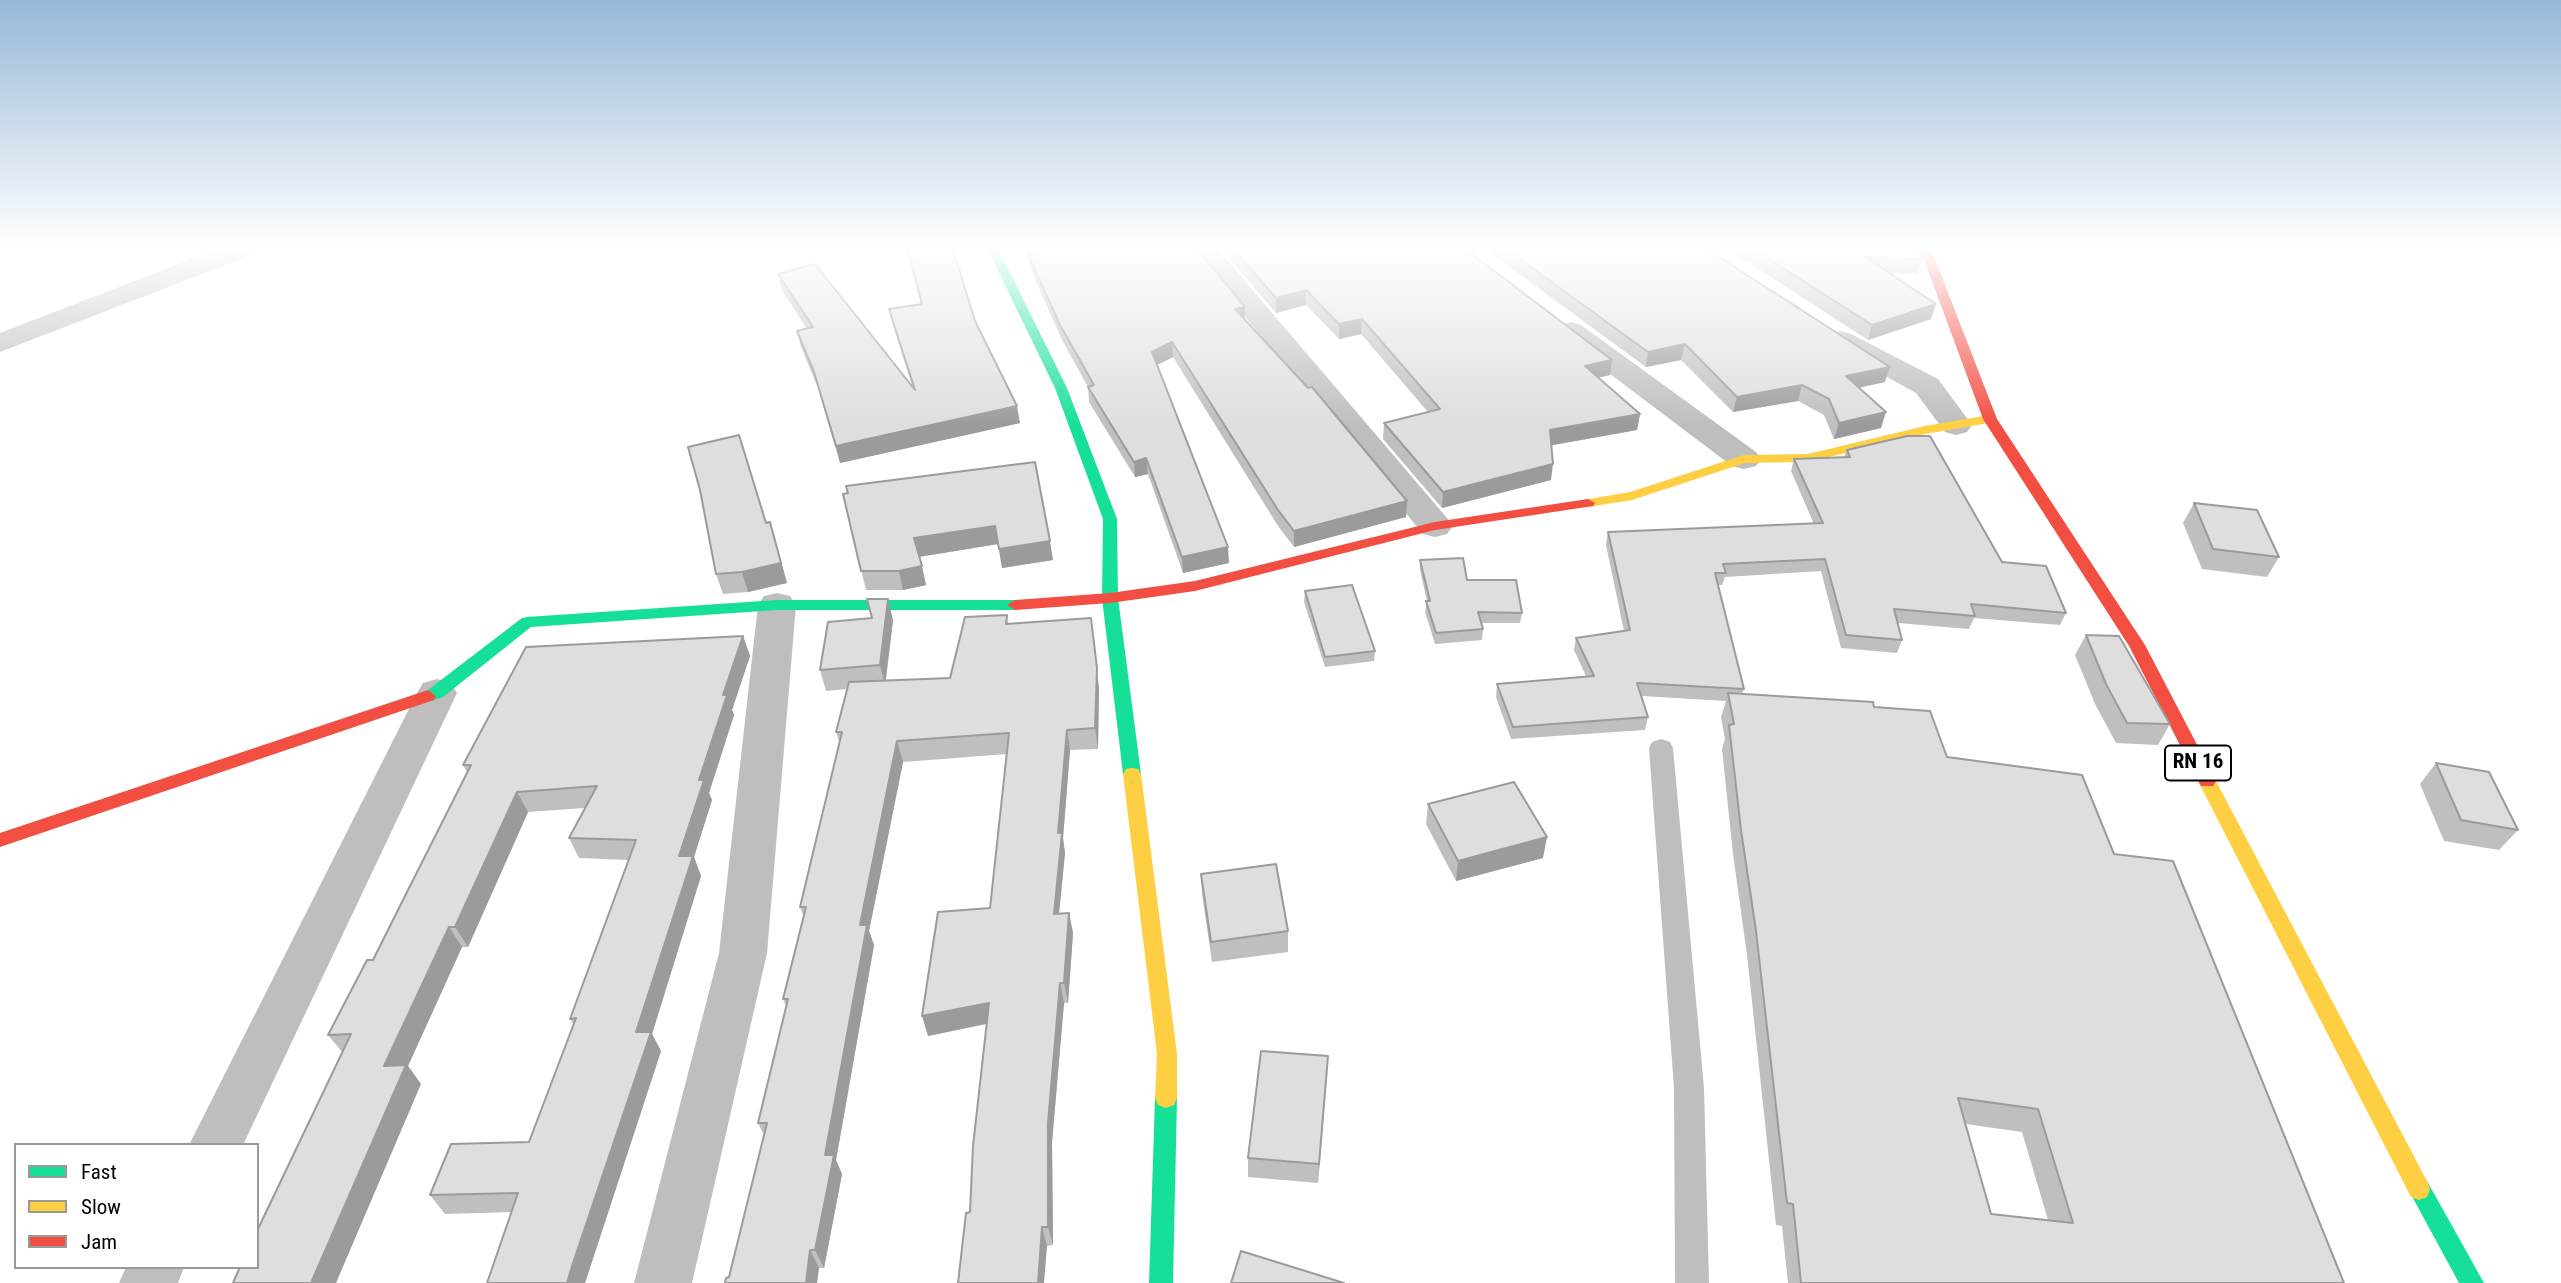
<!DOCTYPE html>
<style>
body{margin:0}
#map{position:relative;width:2561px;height:1283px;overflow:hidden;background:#fff;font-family:"Roboto Condensed",sans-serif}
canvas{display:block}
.legend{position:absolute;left:14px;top:1143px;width:245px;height:126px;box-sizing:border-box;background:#fff;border:2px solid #999;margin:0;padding:9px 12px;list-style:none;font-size:21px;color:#000}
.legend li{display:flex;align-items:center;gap:14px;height:35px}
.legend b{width:35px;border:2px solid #999}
</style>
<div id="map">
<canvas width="2561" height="1283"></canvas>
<ul class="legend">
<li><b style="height:9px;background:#16e098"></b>Fast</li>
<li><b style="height:9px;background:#ffcf43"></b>Slow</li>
<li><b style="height:9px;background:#f24e42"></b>Jam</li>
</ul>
</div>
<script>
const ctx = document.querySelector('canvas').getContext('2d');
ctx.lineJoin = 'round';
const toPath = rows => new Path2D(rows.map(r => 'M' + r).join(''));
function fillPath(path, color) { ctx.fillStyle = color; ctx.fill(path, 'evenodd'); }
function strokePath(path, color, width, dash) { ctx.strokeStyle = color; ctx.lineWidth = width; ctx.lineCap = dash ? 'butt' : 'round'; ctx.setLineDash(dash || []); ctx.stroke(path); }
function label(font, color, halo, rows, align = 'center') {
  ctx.font = font + ' "Roboto Condensed",sans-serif'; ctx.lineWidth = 7; ctx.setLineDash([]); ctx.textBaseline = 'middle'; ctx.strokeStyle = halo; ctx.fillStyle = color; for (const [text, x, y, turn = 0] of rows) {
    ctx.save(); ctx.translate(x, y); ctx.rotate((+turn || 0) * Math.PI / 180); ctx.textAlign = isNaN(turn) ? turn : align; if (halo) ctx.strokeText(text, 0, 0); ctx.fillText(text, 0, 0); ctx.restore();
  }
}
fillPath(toPath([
 [1661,739,1670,742,1673,748,1704,1088,1709,1283,1675,1283,1674,1088,1649,748,1652,742,1661,739]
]), '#bebebe');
fillPath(toPath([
 [225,246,263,246,259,252,0,352,0,333,225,246],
 [1187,246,1215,246,1447,518,1453,526,1447,534,1435,537,1423,534,1187,246],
 [1571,322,1581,325,1756,452,1761,459,1756,466,1744,469,1732,466,1561,337,1556,331,1561,325,1571,322],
 [1841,331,1851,334,1938,379,1972,425,1967,432,1956,435,1945,432,1916,393,1831,346,1826,340,1831,334,1841,331],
 [777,593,790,596,796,605,767,953,692,1283,634,1283,719,953,758,605,764,596,777,593],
 [437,679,451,683,457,693,243,1145,189,1145,417,693,423,683,437,679],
 [126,1267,184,1267,178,1283,119,1283,126,1267]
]), '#bebebe');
fillPath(toPath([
 [986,246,997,246,1067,388,1117,519,1118,598,1141,774,1138,779,1132,780,1126,779,1123,774,1102,598,1103,519,1055,388,986,246],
 [777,600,1015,600,1023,605,1015,610,777,610,531,627,443,697,428,702,420,696,522,618,527,617,777,600],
 [1166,1088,1174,1091,1177,1098,1173,1283,1149,1283,1155,1098,1158,1091,1166,1088],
 [2419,1178,2427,1181,2484,1283,2459,1283,2408,1189,2411,1181,2419,1178]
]), '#16e098');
fillPath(toPath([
 [1990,415,1997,419,1995,422,1925,434,1808,462,1745,463,1632,500,1588,507,1581,503,1588,499,1630,492,1744,455,1808,454,1925,426,1990,415],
 [1132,768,1138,769,1141,774,1177,1054,1177,1098,1174,1105,1166,1108,1158,1105,1155,1098,1157,1054,1123,774,1126,769,1132,768],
 [2207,775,2213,776,2216,781,2427,1181,2430,1189,2427,1197,2419,1200,2411,1197,2198,781,2201,776,2207,775]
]), '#ffcf43');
fillPath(toPath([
 [1919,246,1930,246,1997,419,2145,645,2216,781,2213,786,2201,786,2129,646,1983,419,1919,246],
 [1588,499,1595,503,1593,506,1435,530,1195,591,1110,603,1015,610,1007,605,1015,600,1110,593,1195,581,1435,522,1588,499],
 [428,690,436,696,434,700,0,847,0,833,428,690]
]), '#f24e42');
fillPath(toPath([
 [904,246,952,246,975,321,1020,423,840,463,818,388,801,347,797,331,807,329,782,290,778,274,912,385,893,326,889,309,921,305,908,255],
 [1023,246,1195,246,1245,321,1406,517,1294,547,1278,526,1173,357,1157,365,1229,563,1183,573,1148,474,1135,477,1089,402,1088,387,1062,340,1030,268,1028,255],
 [1219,246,1461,246,1610,375,1598,378,1640,414,1637,430,1551,445,1551,480,1442,508,1383,439,1384,423,1428,412,1361,334,1339,339,1306,305,1276,313],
 [1481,246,1702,246,1885,382,1859,388,1881,428,1834,439,1824,415,1798,401,1733,412,1681,360,1646,367],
 [1723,246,1918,246,1923,259,1918,274,1889,273,1931,319,1868,340],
 [1847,450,2002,562,2066,613,2060,625,1974,618,1969,629,1898,623,1902,640,1897,653,1841,648,1821,571,1725,577,1722,585,1718,585,1744,689,1742,694,1874,707,1947,757,2114,854,2344,1283,1788,1283,1782,1226,1776,1225,1747,955,1733,854,1722,749,1725,739,1721,717,1726,701,1642,696,1648,717,1645,730,1511,739,1496,697,1497,684,1586,676,1574,650,1576,638,1624,631,1606,545,1608,532,1814,524,1791,471,1794,459,1844,457],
 [1966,1124,2022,1132,2048,1220,1991,1214],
 [843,494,1053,560,1002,568,998,544,919,557,926,585,903,590,866,590],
 [2194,503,2279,557,2267,577,2202,569,2183,523],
 [770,522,787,583,748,592,723,594,716,574,766,523],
 [1420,560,1467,580,1522,613,1520,623,1481,623,1483,629,1482,640,1435,644,1425,612,1427,601,1420,570],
 [1305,591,1375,651,1374,661,1325,667,1304,602],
 [1007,615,1008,624,1099,688,1098,749,1070,750,1063,838,1065,853,1059,913,1069,913,1073,933,1068,1003,1064,1003,1052,1142,1053,1245,1047,1246,970,1212,987,1024,928,1036,990,908,1007,754,903,762,869,931,874,945,836,1160,842,1174,824,1268,819,1268,817,1283,725,1283,729,1277,764,1135,758,1123,786,1006,783,999,804,917,800,907,840,744,836,732,847,689,826,691,820,670,893,620,886,680,950,678],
 [2086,635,2170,724,2158,745,2116,743,2095,704,2075,655],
 [743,636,750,656,732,710,734,715,709,793,712,800,694,857,701,876,652,1034,661,1051,585,1283,512,1212,445,1214,430,1195,529,1142,574,1025,570,1019,629,860,579,858,569,838,585,808,528,812,468,947,462,947,408,1066,421,1084,342,1052,328,1035,373,960,467,772,463,765],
 [2436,763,2518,830,2499,850,2444,841,2420,784],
 [1428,804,1543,858,1456,881,1426,824],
 [1201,874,1288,931,1288,952,1212,962,1202,894],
 [1328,1056,1318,1183,1248,1177,1248,1158]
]), '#bfbfbf');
fillPath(toPath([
 [1306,290,1306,305,1276,313,1276,298],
 [1936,304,1931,319,1868,340,1872,325],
 [1245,307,1245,321,1235,309],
 [1362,319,1361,334,1339,339,1339,324],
 [1172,342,1173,357,1153,367,1152,352],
 [1685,344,1681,360,1646,367,1648,352],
 [1612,360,1610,375,1582,381,1585,366],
 [1890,367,1885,382,1842,391,1846,376],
 [1802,385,1798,401,1733,412,1737,397],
 [1017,406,1020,423,840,463,836,446],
 [1886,412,1881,428,1834,439,1839,423],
 [1640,414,1637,430,1548,446,1550,430],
 [1146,458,1148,474,1135,477,1134,462],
 [1553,464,1551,480,1442,508,1443,492],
 [1407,501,1406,517,1294,547,1294,531],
 [770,522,787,583,748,592,742,572],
 [995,526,998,544,918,557,914,538],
 [1050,541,1053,560,1002,568,999,549],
 [1228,547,1229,563,1183,573,1182,557],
 [922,566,926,585,903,590,899,571],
 [888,599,893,620,885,685,880,665],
 [1091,618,1099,688,1098,749,1095,728],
 [743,636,750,656,732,710,734,715,709,793,712,800,694,857,701,876,652,1034,661,1051,585,1283,567,1283,636,1032,679,856,699,780,723,695],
 [1067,730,1070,750,1063,838,1065,853,1057,934,1054,914,1058,833],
 [897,741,903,762,869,931,874,945,836,1160,842,1174,824,1268,815,1250,825,1155,860,925],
 [517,792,528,812,468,947,455,927],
 [1547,837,1543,858,1456,881,1458,861],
 [1069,913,1073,933,1068,1003,1064,983],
 [449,927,462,947,408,1066,421,1084,336,1283,311,1283,384,1066],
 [1060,983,1064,1003,1052,1142,1053,1245,1048,1227,1048,1123],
 [989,1003,994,1022,928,1036,922,1016],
 [1328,1056,1327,1076,1318,1183,1319,1164],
 [1042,1227,1047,1246,1044,1283,1038,1283],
 [810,1250,819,1268,817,1283,806,1283]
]), '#9b9b9b');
const building = toPath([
 [907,246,952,246,975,321,1017,406,836,446,814,372,797,331,813,327,778,274,815,264,915,390,889,309,922,304,907,246],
 [1030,246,1195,246,1245,307,1235,309,1308,388,1312,387,1407,501,1294,531,1278,510,1172,342,1152,352,1228,547,1182,557,1146,458,1134,462,1088,387,1094,385,1060,325,1028,254,1034,253,1030,246],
 [1231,246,1461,246,1612,360,1585,366,1640,414,1550,430,1553,464,1443,492,1384,423,1440,409,1362,319,1339,324,1306,290,1276,298,1231,246],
 [1502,246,1702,246,1890,367,1846,376,1886,412,1839,423,1829,399,1802,385,1737,397,1685,344,1648,352,1502,246],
 [1749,246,1918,246,1923,259,1865,257,1936,304,1872,325,1749,246],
 [739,435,766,523,770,522,781,563,742,572,716,574,700,490,688,447,739,435],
 [1907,436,1930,436,2002,562,2046,566,2066,613,1971,604,1975,616,1894,609,1902,640,1846,635,1825,559,1723,564,1726,573,1715,573,1744,689,1637,683,1648,717,1513,727,1497,684,1594,676,1576,638,1630,630,1608,532,1823,523,1794,459,1850,457,1847,450,1907,436],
 [1035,462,1050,541,999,549,995,526,914,538,922,566,899,571,861,571,843,494,848,493,846,486,1035,462],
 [2194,503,2257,510,2279,557,2213,549,2194,503],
 [1463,558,1467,580,1516,580,1522,613,1478,612,1483,629,1436,633,1426,601,1430,601,1420,560,1463,558],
 [1352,585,1375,651,1325,657,1305,591,1352,585],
 [867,599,888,599,880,665,820,670,828,622,872,618,867,599],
 [1007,615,1006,624,1091,618,1097,668,1095,728,1067,730,1058,833,1062,833,1054,914,1069,913,1064,983,1060,983,1048,1123,1048,1227,1042,1227,1038,1283,958,1283,966,1213,970,1212,973,1146,989,1003,922,1016,938,912,990,908,1009,733,897,741,860,925,867,925,825,1155,834,1155,815,1250,810,1250,806,1283,725,1283,726,1278,729,1277,767,1123,758,1123,788,999,783,999,806,907,800,907,842,732,836,732,849,682,950,678,965,617,1007,615],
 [2086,635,2119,636,2170,724,2127,723,2106,684,2086,635],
 [743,636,723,695,727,695,699,780,704,780,679,856,693,856,636,1032,651,1032,573,1263,567,1283,487,1283,518,1193,430,1195,451,1144,529,1142,576,1018,570,1019,636,840,569,838,597,786,517,792,455,927,449,927,384,1066,406,1065,311,1283,233,1283,240,1267,257,1267,257,1231,351,1034,328,1035,367,960,373,960,407,892,471,765,463,765,526,647,743,636],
 [1728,693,1873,702,1874,707,1930,711,1947,757,2082,775,2114,854,2173,861,2344,1283,1801,1283,1793,1204,1787,1203,1756,931,1741,830,1729,725,1734,724,1728,693],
 [1958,1098,2038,1109,2073,1223,1991,1214,1958,1098],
 [2436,763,2489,772,2518,830,2461,820,2436,763],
 [1514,782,1547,837,1458,861,1428,804,1514,782],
 [1276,864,1288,931,1211,942,1201,874,1276,864],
 [1261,1051,1328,1056,1319,1164,1248,1158,1261,1051],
 [1241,1251,1344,1283,1231,1283,1241,1251]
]);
fillPath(building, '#dedede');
strokePath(building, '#9b9b9b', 2);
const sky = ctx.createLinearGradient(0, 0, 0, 426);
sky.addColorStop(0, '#97b8d7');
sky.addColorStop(0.58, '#fff');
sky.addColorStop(1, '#ffffff00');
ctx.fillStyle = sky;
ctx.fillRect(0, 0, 2561, 426);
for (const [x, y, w] of [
 [2198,763,66]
]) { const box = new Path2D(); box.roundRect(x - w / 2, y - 17.5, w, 35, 5); ctx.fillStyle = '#fff'; ctx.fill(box); strokePath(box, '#000', 2); }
label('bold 21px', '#000', null, [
 ["RN 16",2198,763]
]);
</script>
